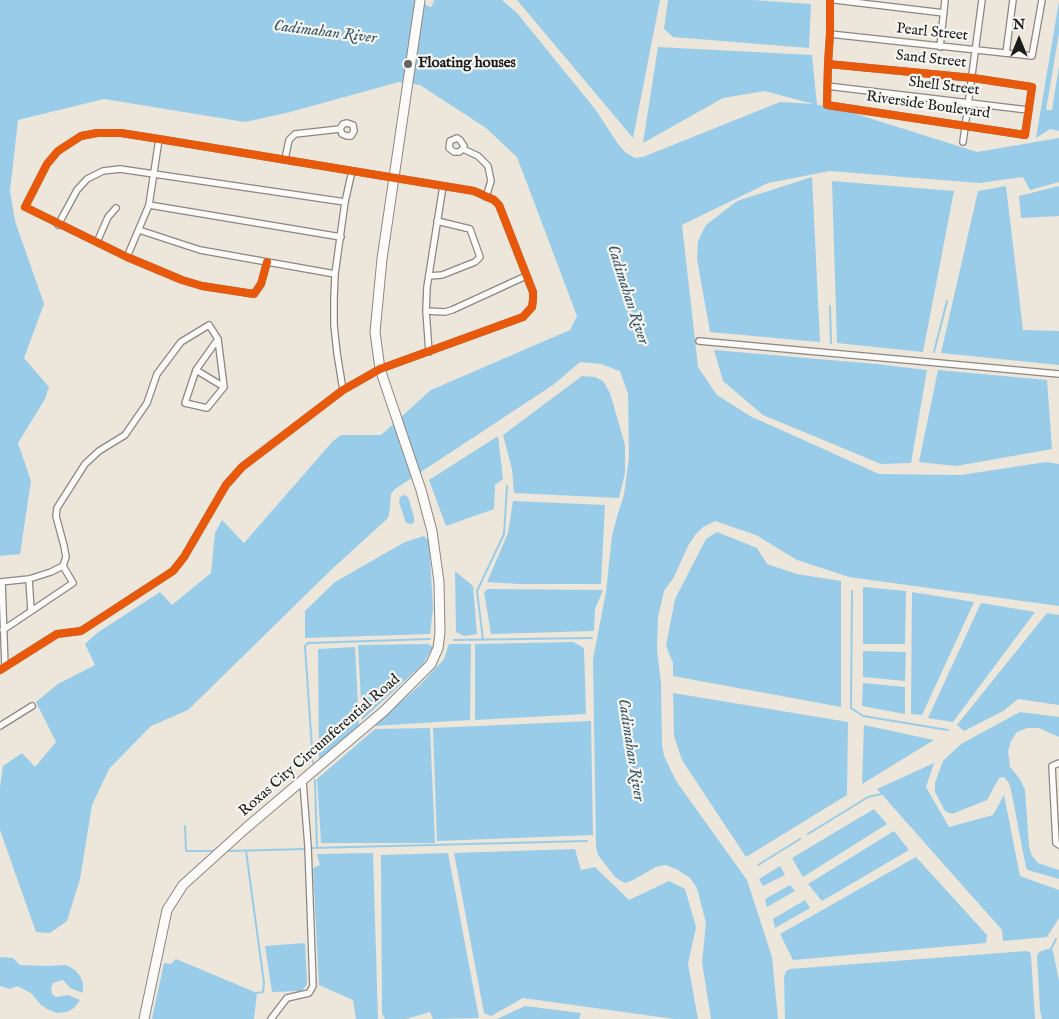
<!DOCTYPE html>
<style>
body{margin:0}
#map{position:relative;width:1059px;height:1019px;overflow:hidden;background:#ece6db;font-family:"IM FELL English",serif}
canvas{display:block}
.north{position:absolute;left:994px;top:15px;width:50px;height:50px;-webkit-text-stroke:4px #f6f6f2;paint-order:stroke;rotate:0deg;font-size:14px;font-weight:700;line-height:20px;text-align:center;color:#1c1c1c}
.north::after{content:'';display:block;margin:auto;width:18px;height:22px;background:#1c1c1c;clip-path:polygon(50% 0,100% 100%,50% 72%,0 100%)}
</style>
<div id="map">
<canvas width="1059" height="1019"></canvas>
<div class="north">N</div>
</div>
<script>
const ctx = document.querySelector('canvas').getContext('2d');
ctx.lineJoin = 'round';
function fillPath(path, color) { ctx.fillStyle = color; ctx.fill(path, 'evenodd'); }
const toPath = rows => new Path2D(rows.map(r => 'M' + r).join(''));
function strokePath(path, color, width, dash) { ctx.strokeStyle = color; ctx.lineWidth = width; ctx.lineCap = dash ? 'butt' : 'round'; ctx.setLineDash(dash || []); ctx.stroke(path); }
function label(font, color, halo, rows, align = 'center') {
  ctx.font = font + ' "IM FELL English",serif'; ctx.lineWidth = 4.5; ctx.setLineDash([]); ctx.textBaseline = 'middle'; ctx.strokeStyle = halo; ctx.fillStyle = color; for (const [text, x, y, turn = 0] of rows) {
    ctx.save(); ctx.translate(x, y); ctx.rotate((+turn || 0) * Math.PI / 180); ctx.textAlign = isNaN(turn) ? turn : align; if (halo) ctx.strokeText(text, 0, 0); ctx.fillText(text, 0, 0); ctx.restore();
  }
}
fillPath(toPath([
 [0,0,409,0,419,1,430,7,432,6,434,0,502,0,517,13,595,109,618,144,626,153,635,158,643,157,780,102,813,104,765,91,723,98,643,143,658,47,812,55,817,105,831,106,977,152,1059,138,1059,182,1030,190,1023,177,979,183,830,171,768,183,682,225,698,367,717,395,750,416,879,474,961,475,1046,462,1059,464,1059,606,849,577,797,560,756,535,715,521,703,527,695,535,688,546,674,577,664,591,658,617,657,650,661,683,662,745,664,756,676,781,747,880,772,957,778,1019,711,1019,702,962,706,923,697,888,690,878,678,870,666,865,656,867,631,881,625,883,616,878,598,855,596,846,593,659,606,592,612,536,618,513,624,495,629,457,628,394,620,371,601,364,580,362,553,385,395,489,391,494,389,515,387,519,331,570,188,710,151,726,109,769,92,805,80,879,67,921,50,933,36,932,0,830,0,788,3,766,22,753,35,767,56,742,36,702,58,684,95,665,85,644,97,633,160,592,172,605,211,573,215,533,222,520,244,543,333,441,341,435,381,435,431,390,570,330,577,316,517,157,486,128,420,85,399,82,290,112,245,122,104,99,18,120,10,191,15,221,44,304,24,358,49,387,45,399,18,443,31,481,20,554,0,556],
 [517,0,660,0,633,138],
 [668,0,752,0,811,4,809,48,673,37,664,29],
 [1059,1,1059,33,1046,110,1052,110,1059,66,1059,131,1050,129,1036,138],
 [812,177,820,342,710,332,697,259,698,241,706,225,737,201],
 [832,181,954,191,923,352,837,343],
 [1006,186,1023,330,1059,331,1059,365,941,353,978,191],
 [1059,186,1059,216,1021,218,1019,196],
 [714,350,876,364,927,370,911,463,881,464,763,415,723,381],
 [938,370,1047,380,1052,449,956,466,919,462],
 [582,376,595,377,603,381,610,393,625,445,625,473,619,498,514,493,512,469,503,435],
 [498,436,503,479,495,485,494,509,446,526,429,480],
 [404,495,408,497,414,517,414,523,411,524,406,523,399,502,400,497],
 [513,501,605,505,601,584,519,584,487,582,508,533],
 [717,532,757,548,767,564,797,574,841,581,841,707,673,676,673,663,666,646,675,599,706,539],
 [424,536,429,541,433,608,430,634,305,638,305,611,335,582,405,542],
 [455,571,473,586,477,634,464,636,456,632],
 [863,587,906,591,905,644,863,644],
 [488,589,603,590,595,609,594,631,491,634,484,592],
 [912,592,974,602,922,715,911,714],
 [981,603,1035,612,953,722,928,718],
 [1047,613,1059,615,1059,705,1018,699,1003,711,964,731,957,725],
 [573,642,584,648,586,714,475,720,475,644],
 [428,644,433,647,423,664,362,720,358,645],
 [449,644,471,644,470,720,374,726,420,685,444,659],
 [355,647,359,726,319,759,318,649],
 [863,651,906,652,905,681,863,677],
 [863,683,905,687,905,714,862,706],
 [673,693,848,722,847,795,746,857,682,760,674,736],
 [1020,712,1059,717,1059,737,1039,728,1027,728,1017,732,1011,741,1008,751,1010,767,1020,779,1025,790,1029,847,1032,856,1038,863,1059,870,1059,879,1028,870,1026,867,1011,790,1009,783,1004,777,999,778,987,800,952,814,945,811,935,792,935,783,943,761,961,744],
 [591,721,593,835,437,841,433,728],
 [864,725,934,740,862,784],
 [430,728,435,843,321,843,317,779,375,729],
 [934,763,926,787,949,827,993,815,1004,795,1020,876,1059,890,1059,918,1047,937,1003,941,1002,930,877,789],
 [874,809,887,824,803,877,792,858],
 [894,831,909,850,822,901,808,884],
 [575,849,581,870,595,867,629,900,669,881,685,889,696,927,688,964,698,1019,674,1019,523,998,491,1016,484,1013,454,853],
 [373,853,378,1019,356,1019,353,1000,319,985,313,868,320,865,317,854],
 [448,853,479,1018,433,1019,430,1012,406,1019,385,1019,382,1013,381,855],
 [916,857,987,935,986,943,793,960,780,934],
 [780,866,785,875,763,886,759,879],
 [790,885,795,891,767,907,765,899],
 [805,900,810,908,775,928,773,919],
 [305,943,307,984,302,991,272,992,265,946],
 [1048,949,1051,949,1053,951,1059,981,1059,1019,1042,1019,1040,1010,1037,956,1039,952],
 [1026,951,1030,952,1031,956,1035,1019,785,1019,784,977,786,971,790,969],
 [0,957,13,958,20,965,46,966,66,965,75,970,80,976,83,983,83,993,70,988,63,980,53,983,51,988,52,994,56,997,68,995,80,1000,74,1008,67,1012,57,1013,47,1009,40,1004,31,993,17,986,10,989,0,986],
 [176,959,257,993,254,1019,152,1019,164,963,171,964],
 [525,1006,581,1013,579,1019,497,1019]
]), '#98cce8');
strokePath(toPath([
 [830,306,831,343],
 [934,352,947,301],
 [852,591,851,708,863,716,948,730],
 [454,640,592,638],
 [483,640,477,591,504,534,507,486],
 [313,763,305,646,308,643,430,639],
 [315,780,317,848],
 [185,826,186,851,214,851],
 [808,834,868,797,881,794],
 [312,848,587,841],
 [228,851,306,849],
 [246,851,264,983,263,992,257,993],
 [758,865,800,839],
 [1051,949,1056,939]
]), '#98cce8', 2);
const street = toPath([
 [835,0,944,13],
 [830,34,1032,56,1042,0],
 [940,47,945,0],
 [1006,53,1013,0],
 [828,64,973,78,1032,87,1025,135,827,105,828,64,830,34,830,0],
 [827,86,1028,110],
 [963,142,982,0],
 [463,149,464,146,460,140,457,138,450,141,449,148,454,152,459,152,463,149,478,156,488,166,491,181,486,197],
 [285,159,289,140,295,134,340,129,343,124,347,123,353,125,354,131,351,136,347,136,342,134,340,129],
 [149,205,341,237],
 [58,225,77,190,87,179,103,171,120,169,345,202],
 [139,230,200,250,335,274],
 [97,242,108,217,116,208],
 [127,257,149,205,159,139],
 [429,276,442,275,475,262,480,257,470,229,437,221],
 [426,311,445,312,452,310,526,276],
 [699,341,1059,374],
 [429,352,426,311,427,287,443,186],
 [196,370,218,339],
 [343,390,337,353,334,325,334,298,335,274,345,202,352,171],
 [29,579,31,611],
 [0,582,29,579,51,572,63,566,66,557,64,546,56,516,57,508,85,464,99,451,125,435,147,403,157,374,181,342,209,325,218,339,224,387,207,408,185,403,196,370,224,387],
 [2,582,5,667],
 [3,630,73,583,63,566],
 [0,670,57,634,81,631,173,571,184,557,226,485,242,467,343,390,380,369,523,317,532,307,533,300,533,292,499,205,494,200,474,191,159,139,121,133,97,133,81,136,58,151,47,164,25,207,127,257,182,280,202,286,254,294,261,284,267,262],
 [0,726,32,706],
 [1059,763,1052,766,1056,843,1059,845],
 [271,1019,287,998,309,993,313,986,308,846,303,782]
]);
const secondary = toPath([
 [144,1019,167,910,183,885,246,828,384,711,431,664,438,648,440,633,439,582,432,531,421,490,380,369,375,332,382,259,420,0]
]);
strokePath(street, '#8b8782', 8);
strokePath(secondary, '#8b8782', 11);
strokePath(street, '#fcfbfa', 5.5);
strokePath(secondary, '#fcfbfa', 9);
strokePath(toPath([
 [828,64,973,78,1032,87,1025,135,827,105,828,64,830,34,830,0],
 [0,670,57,634,81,631,173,571,184,557,226,485,242,467,343,390,380,369,523,317,532,307,533,300,533,292,499,205,494,200,474,191,159,139,121,133,97,133,81,136,58,151,47,164,25,207,127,257,182,280,202,286,254,294,261,284,267,262]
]), '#e8590c', 8);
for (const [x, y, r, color] of [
 [408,64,5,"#65635f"]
]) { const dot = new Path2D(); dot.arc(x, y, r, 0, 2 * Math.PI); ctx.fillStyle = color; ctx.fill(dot); strokePath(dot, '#f6f6f2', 2); }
label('15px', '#1c1c1c', '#f6f6f2', [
 ["Pearl Street",932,33,6],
 ["Sand Street",931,60,6],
 ["Shell Street",944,87,7],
 ["Riverside Boulevard",928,106,8],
 ["Roxas City Circumferential Road",320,746,-41]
]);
label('bold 15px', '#1c1c1c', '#f6f6f2', [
 ["Floating houses",418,64]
], 'left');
label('italic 16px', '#3b5666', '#f6f6f2', [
 ["Cadimahan River",325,33,7],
 ["Cadimahan River",627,295,72],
 ["Cadimahan River",630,750,81]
]);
</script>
